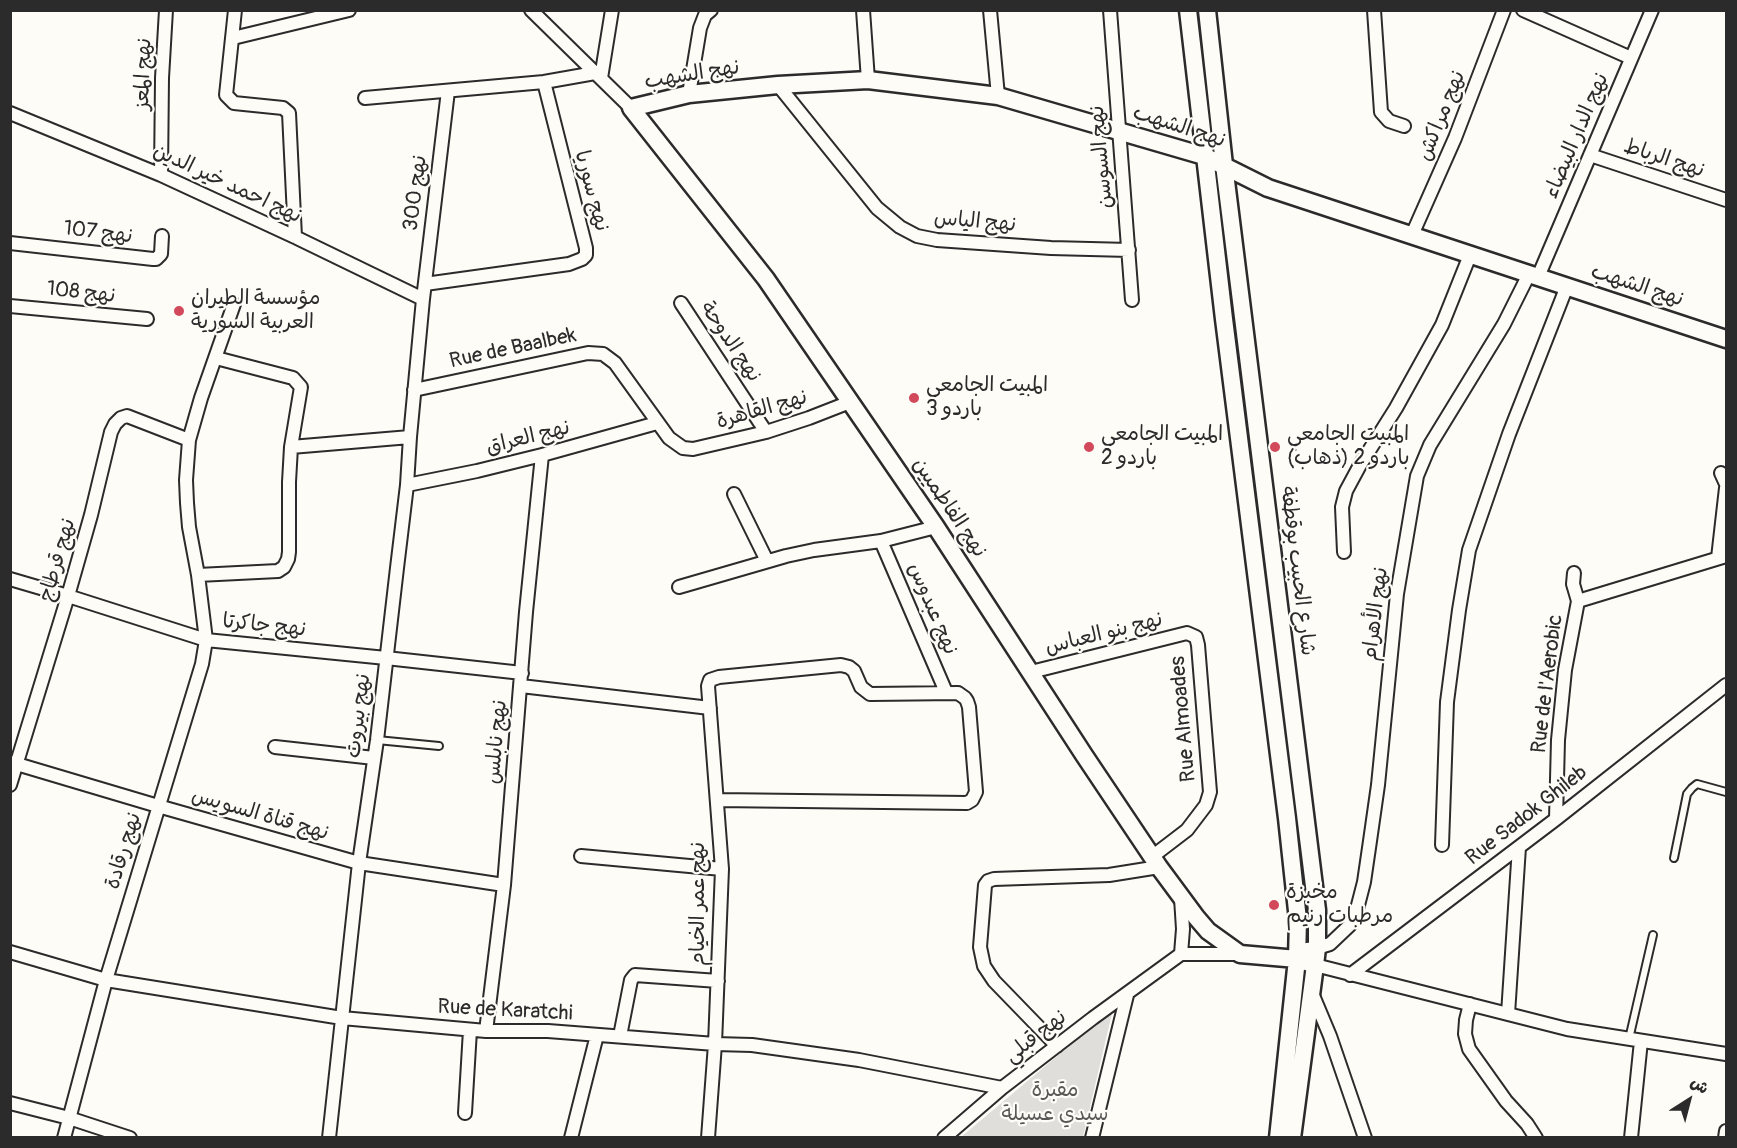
<!DOCTYPE html>
<meta charset="utf-8">
<style>
body{margin:0}
#map{position:relative;width:1737px;height:1148px;overflow:hidden;background:#fdfcf7;font-family:Pangolin,"Playpen Sans Arabic",sans-serif}
canvas{display:block}
.frame{position:absolute;inset:0;border:12px solid #2b2b2b;pointer-events:none}
.north{position:absolute;left:1659px;top:1070px;width:60px;height:60px;-webkit-text-stroke:4px #fdfcf7;paint-order:stroke;rotate:36deg;font-size:16px;font-weight:700;line-height:24px;text-align:center;color:#2b2b2b}
.north::after{content:'';display:block;margin:auto;width:21px;height:27px;background:#2b2b2b;clip-path:polygon(50% 0,100% 100%,50% 72%,0 100%)}
</style>
<div id="map">
<canvas width="1737" height="1148"></canvas>
<div class="frame"></div>
<div class="north">ش</div>
</div>
<script>
const ctx = document.querySelector('canvas').getContext('2d');
ctx.lineJoin = 'round';
function fillPath(path, color) { ctx.fillStyle = color; ctx.fill(path, 'evenodd'); }
const toPath = rows => new Path2D(rows.map(r => 'M' + r).join(''));
function strokePath(path, color, width, dash) { ctx.strokeStyle = color; ctx.lineWidth = width; ctx.lineCap = dash ? 'butt' : 'round'; ctx.setLineDash(dash || []); ctx.stroke(path); }
function label(font, color, halo, rows, align = 'center') {
  ctx.font = font + ' Pangolin,"Playpen Sans Arabic",sans-serif'; ctx.lineWidth = 4.5; ctx.setLineDash([]); ctx.textBaseline = 'middle'; ctx.strokeStyle = halo; ctx.fillStyle = color; for (const [text, x, y, turn = 0] of rows) {
    ctx.save(); ctx.translate(x, y); ctx.rotate((+turn || 0) * Math.PI / 180); ctx.textAlign = isNaN(turn) ? turn : align; if (halo) ctx.strokeText(text, 0, 0); ctx.fillText(text, 0, 0); ctx.restore();
  }
}
fillPath(toPath([
 [1113,1009,1083,1137,961,1137]
]), '#dfdeda');
const lane = toPath([
 [377,740,439,746],
 [1674,858,1687,794,1692,788,1697,784,1726,792],
 [1629,1039,1653,935]
]);
const street = toPath([
 [235,10,226,95,234,103,283,108,289,113,295,237],
 [531,10,631,108],
 [863,10,868,80],
 [990,10,998,96],
 [1110,10,1132,300],
 [1374,10,1381,112,1389,121,1404,126],
 [1523,10,1631,58],
 [233,38,349,10],
 [601,78,612,10],
 [778,85,877,208,900,227,917,236,937,240,1051,248,1129,250],
 [689,94,700,28,705,15,711,10],
 [365,98,544,82,595,73],
 [10,113,161,175,295,237,423,299],
 [1590,155,1726,200],
 [161,175,162,78,166,10],
 [1412,235,1455,138,1504,10],
 [10,243,153,259,156,259,161,254,162,236],
 [1538,277,1652,10],
 [425,284,569,264,582,259,586,255,586,248,544,82],
 [681,303,766,432],
 [10,306,147,319],
 [414,390,588,353,603,354,615,363,669,438,683,448,693,449,766,432,809,418,850,402],
 [291,447,410,437],
 [1721,473,1726,484],
 [407,485,477,471,542,455,657,423],
 [734,494,767,561],
 [881,541,946,692],
 [1344,552,1342,507,1346,491,1360,465,1396,408,1442,325,1470,255],
 [1718,558,1726,488],
 [1574,573,1573,584,1578,601],
 [198,575,278,571,284,567,288,559,289,552,289,482,291,447,301,387,293,378,216,358],
 [10,579,68,596,206,640,386,658,522,673],
 [679,587,786,556,814,550,881,541,936,527],
 [1031,672,1187,633,1196,637,1198,645,1210,792,1206,805,1187,830,1153,856],
 [521,686,710,708],
 [275,747,374,758],
 [10,762,158,806,359,863,504,885],
 [10,785,68,596,91,515,111,432,115,424,121,418,127,416,189,440],
 [1556,819,1558,740,1565,670,1578,601,1726,556],
 [1442,845,1447,702,1459,610,1469,550,1509,434,1567,286],
 [581,856,722,869],
 [1297,950,1317,948,1330,944,1350,925,1356,913,1364,882,1370,841,1378,785,1397,594,1417,476,1430,445,1504,324,1529,274],
 [10,952,106,980,342,1018,486,1031,548,1031,715,1044,752,1045,859,1060,1002,1088],
 [1181,954,1183,929,1181,898],
 [1315,965,1567,1029,1726,1054],
 [1350,975,1556,819,1726,685],
 [1312,993,1330,1036,1365,1138],
 [1470,1004,1466,1020,1465,1034,1469,1049,1506,1101,1527,1124,1536,1138],
 [1508,1014,1519,847],
 [486,1031,504,885,526,612,542,455],
 [620,1036,631,980,635,975,718,981],
 [1057,1046,994,981,984,966,980,947,985,885,988,881,994,879,1109,875,1159,867],
 [10,1103,69,1118,130,1138],
 [465,1113,470,1030],
 [64,1138,106,980,202,664,206,640,198,575,189,527,187,503,186,480,189,440,201,398,234,304],
 [329,1138,359,863,377,740,397,568,407,485,410,437,423,299,448,91],
 [571,1138,597,1035],
 [708,1138,715,1044,722,869,708,686,710,680,719,677,841,665,849,667,854,671,861,687,870,694,958,693,965,698,967,701,969,707,976,792,972,800,967,803,717,800],
 [944,1138,1002,1088,1093,1018,1181,954,1240,954],
 [1092,1138,1127,995],
 [1631,1138,1641,1041],
 [1725,1138,1726,1131]
]);
const secondary = toPath([
 [1188,10,1224,319,1287,818,1298,920,1297,959,1278,1138],
 [1207,10,1224,165,1317,910,1317,948,1315,965,1292,1138],
 [1315,965,1297,959,1240,954,1208,931,1196,917,1159,867,1084,755,936,527,766,279,631,108,689,94,778,85,868,80,998,96,1204,156,1268,188,1726,339]
]);
strokePath(lane, '#2b2b2b', 10);
strokePath(street, '#2b2b2b', 16);
strokePath(secondary, '#2b2b2b', 21);
strokePath(lane, '#fdfcf7', 6);
strokePath(street, '#fdfcf7', 12);
strokePath(secondary, '#fdfcf7', 16);
for (const [x, y, r, color] of [
 [179,311,6,"#d1495b"],
 [914,398,6,"#d1495b"],
 [1089,447,6,"#d1495b"],
 [1275,447,6,"#d1495b"],
 [1274,905,6,"#d1495b"]
]) { const dot = new Path2D(); dot.arc(x, y, r, 0, 2 * Math.PI); ctx.fillStyle = color; ctx.fill(dot); strokePath(dot, '#fdfcf7', 2); }
label('21px', '#2b2b2b', '#fdfcf7', [
 ["نهج المعز",144,74,-88],
 ["نهج الشهب",692,75,-9],
 ["نهج مراكش",1442,116,-68],
 ["نهج الشهب",1179,127,18],
 ["نهج الدار البيضاء",1577,136,-67],
 ["نهج السوسن",1102,157,-95],
 ["نهج الرباط",1664,159,18],
 ["نهج احمد خير الدين",227,184,25],
 ["نهج سوريا",591,191,75],
 ["نهج 300",416,193,-83],
 ["نهج الياس",975,222,5],
 ["نهج 107",98,233,7],
 ["نهج الشهب",1637,286,18],
 ["نهج 108",81,293,6],
 ["نهج الدوحة",730,342,56],
 ["Rue de Baalbek",513,349,-12],
 ["نهج القاهرة",762,410,-16],
 ["نهج العراق",528,438,-14],
 ["نهج الفاطميين",949,508,56],
 ["نهج قرطاج",58,560,-74],
 ["شارع الحبيب بوقطفة",1297,571,83],
 ["نهج عبدوس",932,609,67],
 ["نهج الأهرام",1376,614,-83],
 ["نهج جاكرتا",264,626,6],
 ["نهج بنو العباس",1104,634,-14],
 ["Rue de l'Aerobic",1548,684,-83],
 ["نهج بيروت",359,716,-83],
 ["Rue Almoades",1184,719,-95],
 ["نهج نابلس",497,742,-85],
 ["نهج قناة السويس",260,815,16],
 ["Rue Sadok Ghileb",1527,816,-38],
 ["نهج رقادة",124,851,-73],
 ["نهج عمر الخيام",699,904,-90],
 ["Rue de Karatchi",505,1011,3],
 ["نهج قبلي",1036,1037,-38]
]);
label('21px', '#2b2b2b', '#fdfcf7', [
 ["مؤسسة الطيران",191,299],
 ["العربية السورية",191,323],
 ["المبيت الجامعي",926,386],
 ["باردو 3",926,410],
 ["المبيت الجامعي",1101,435],
 ["باردو 2",1101,459],
 ["المبيت الجامعي",1287,435],
 ["باردو 2 (ذهاب)",1287,459],
 ["مخبزة",1286,893],
 ["مرطبات رنيم",1286,917]
], 'left');
label('21px', '#585857', '#fdfcf7', [
 ["مقبرة",1055,1091],
 ["سيدي عسيلة",1055,1115]
]);
</script>
